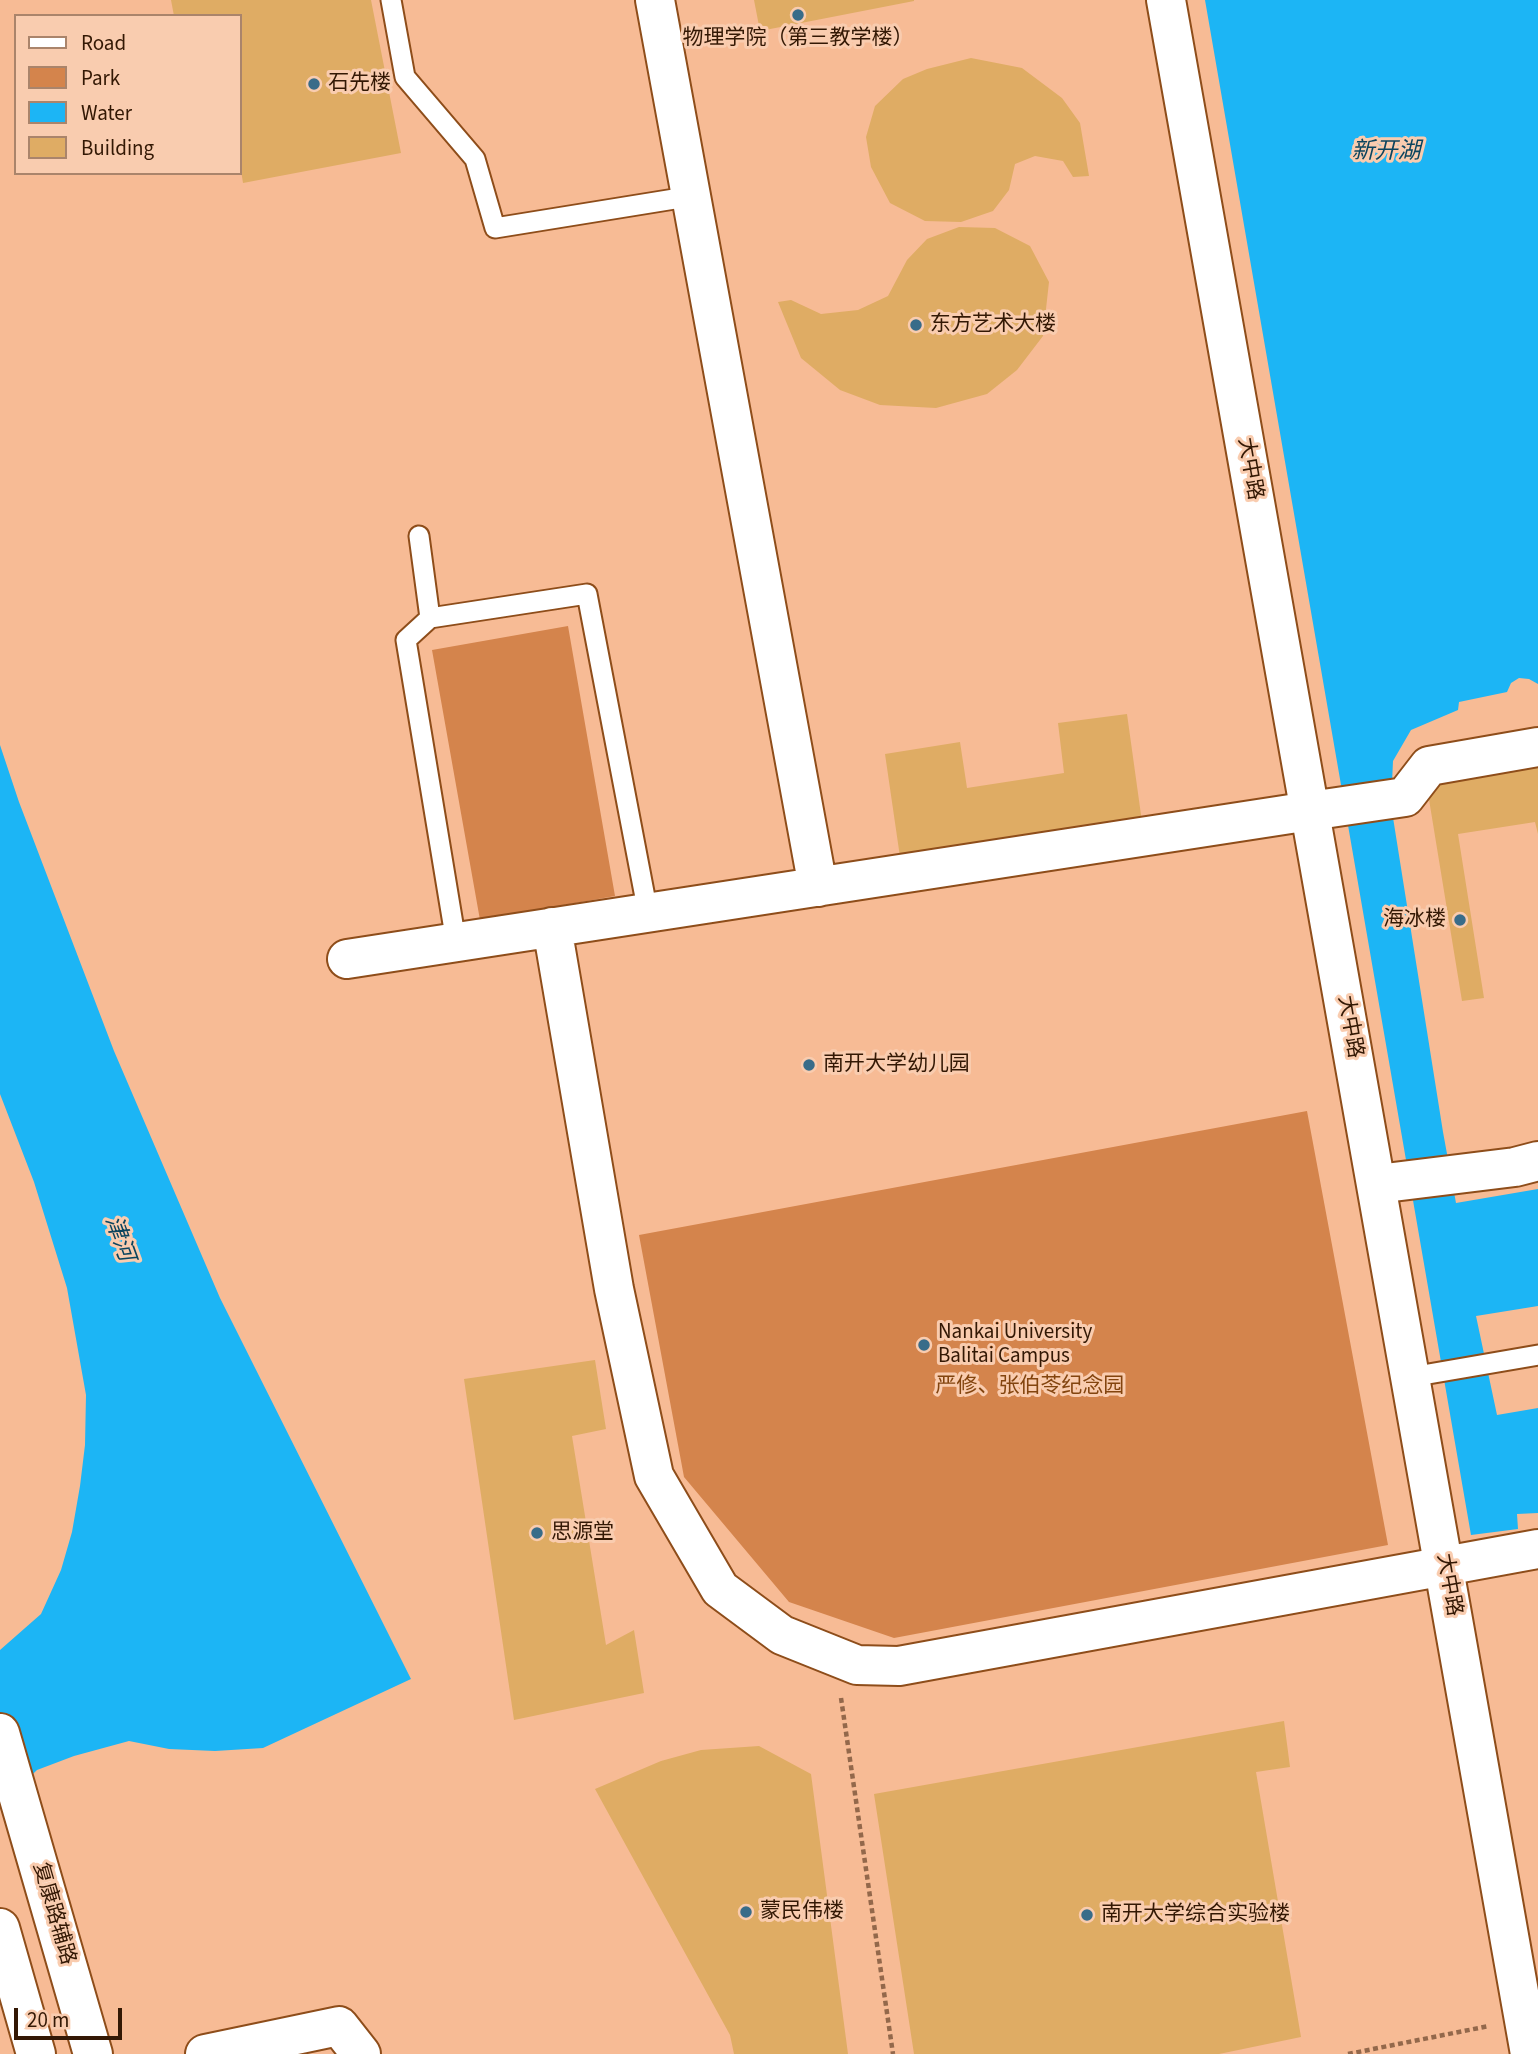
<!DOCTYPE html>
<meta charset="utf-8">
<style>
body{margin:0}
#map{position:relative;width:1538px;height:2054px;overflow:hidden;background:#f7bb95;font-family:"Source Sans 3",sans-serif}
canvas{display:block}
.legend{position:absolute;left:14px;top:14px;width:228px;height:161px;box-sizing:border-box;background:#f9ccaf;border:2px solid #aa846b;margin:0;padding:9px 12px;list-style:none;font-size:21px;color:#331804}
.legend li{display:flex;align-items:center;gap:14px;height:35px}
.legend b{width:35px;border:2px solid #aa846b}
.scale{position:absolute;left:14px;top:2008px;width:108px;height:32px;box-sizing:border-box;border:4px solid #331804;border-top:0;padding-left:9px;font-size:21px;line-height:24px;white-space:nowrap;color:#331804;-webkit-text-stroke:5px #f9ccaf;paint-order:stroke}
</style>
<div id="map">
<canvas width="1538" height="2054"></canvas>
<ul class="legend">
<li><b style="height:9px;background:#fff"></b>Road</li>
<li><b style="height:19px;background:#d4844c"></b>Park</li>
<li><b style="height:19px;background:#1cb5f5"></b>Water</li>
<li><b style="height:19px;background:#dfac64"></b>Building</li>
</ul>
<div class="scale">20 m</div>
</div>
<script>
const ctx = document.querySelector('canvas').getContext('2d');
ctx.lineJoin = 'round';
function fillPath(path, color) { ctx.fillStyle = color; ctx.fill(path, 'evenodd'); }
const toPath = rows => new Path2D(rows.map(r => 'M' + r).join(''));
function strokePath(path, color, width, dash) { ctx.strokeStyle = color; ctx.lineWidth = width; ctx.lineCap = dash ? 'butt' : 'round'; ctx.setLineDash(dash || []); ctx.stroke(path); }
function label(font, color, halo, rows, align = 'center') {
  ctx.font = font + ' "Source Sans 3","Noto Sans SC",sans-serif'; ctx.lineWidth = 6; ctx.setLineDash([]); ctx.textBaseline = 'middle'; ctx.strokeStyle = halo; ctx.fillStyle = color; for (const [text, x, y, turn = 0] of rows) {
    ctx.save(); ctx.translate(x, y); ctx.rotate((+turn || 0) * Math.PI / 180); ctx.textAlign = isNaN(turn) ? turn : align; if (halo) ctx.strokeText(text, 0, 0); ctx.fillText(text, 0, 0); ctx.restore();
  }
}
fillPath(toPath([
 [568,626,615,896,480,920,432,650],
 [1307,1111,1388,1545,894,1638,789,1602,684,1477,639,1235]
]), '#d4844c');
fillPath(toPath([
 [1205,0,1538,0,1538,684,1529,679,1519,678,1511,683,1507,692,1459,702,1458,710,1411,730,1393,761,1391,805,1443,1132,1456,1203,1538,1189,1538,1306,1476,1316,1497,1415,1538,1408,1538,1513,1517,1514,1518,1529,1471,1535],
 [0,745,19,802,114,1051,220,1298,411,1679,263,1748,215,1751,169,1749,129,1741,74,1756,37,1770,0,1806,0,1650,41,1614,61,1570,72,1532,80,1486,85,1445,86,1395,67,1288,34,1182,0,1094]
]), '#1cb5f5');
fillPath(toPath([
 [171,0,371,0,401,153,243,183,240,164,240,16,174,16],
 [754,0,914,0,914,1,760,31],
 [971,58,1022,68,1062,98,1080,123,1089,176,1073,177,1063,161,1035,156,1015,164,1009,190,993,211,961,222,925,221,890,203,871,167,866,137,875,106,903,79,927,69],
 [959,227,995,228,1030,246,1049,282,1043,336,1017,370,987,394,936,408,880,405,840,390,801,358,778,302,791,300,821,314,858,310,888,296,907,260,927,239],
 [1127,714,1142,822,900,857,885,754,960,742,967,788,1064,773,1058,723],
 [1538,756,1538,834,1535,822,1458,834,1484,998,1462,1001,1425,775],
 [595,1360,606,1429,572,1436,606,1645,634,1630,644,1693,514,1720,464,1379],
 [1284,1721,1290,1767,1256,1772,1301,2037,1219,2054,914,2054,874,1794],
 [759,1746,811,1774,848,2054,734,2054,730,2035,595,1789,661,1761,701,1750]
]), '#dfac64');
const lane = toPath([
 [391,0,405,77,475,159,495,228,693,196],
 [419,536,430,618,587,594,648,913],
 [430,618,406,640,456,942],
 [1411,1377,1538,1355]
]);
const street = toPath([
 [655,0,818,887],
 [552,927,614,1289,654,1476,720,1589,782,1635,857,1665,899,1666,1538,1549],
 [347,959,1310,811],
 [1377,1184,1515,1167,1538,1161],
 [205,2054,339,2026,361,2054]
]);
const secondary = toPath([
 [1166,0,1530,2054],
 [1310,811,1405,797,1429,766,1538,747],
 [0,1733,93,2054]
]);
const highway = toPath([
 [0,1928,36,2054]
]);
strokePath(lane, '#8e4d1a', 23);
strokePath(street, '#8e4d1a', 42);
strokePath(secondary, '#8e4d1a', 42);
strokePath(highway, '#8e4d1a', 42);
strokePath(toPath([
 [841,1698,893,2054],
 [1348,2054,1489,2026]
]), '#93684b', 4.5, [5, 3.5]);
strokePath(lane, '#fff', 19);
strokePath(street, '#fff', 38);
strokePath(secondary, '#fff', 38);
strokePath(highway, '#fff', 38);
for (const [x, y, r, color] of [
 [798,15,7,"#386c89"],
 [314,84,7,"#386c89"],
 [916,325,7,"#386c89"],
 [1460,920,7,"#386c89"],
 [809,1065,7,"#386c89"],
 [924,1345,7,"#386c89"],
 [537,1533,7,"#386c89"],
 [746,1912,7,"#386c89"],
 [1087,1915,7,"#386c89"]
]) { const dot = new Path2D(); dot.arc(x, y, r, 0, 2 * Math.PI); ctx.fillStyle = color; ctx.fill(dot); strokePath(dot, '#f9ccaf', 2.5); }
label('21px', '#331804', '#f9ccaf', [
 ["物理学院（第三教学楼）",798,39,"center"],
 ["石先楼",328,84],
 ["东方艺术大楼",930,325],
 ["海冰楼",1446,920,"right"],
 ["南开大学幼儿园",823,1065],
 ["Nankai University",938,1333],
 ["Balitai Campus",938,1357],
 ["思源堂",551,1533],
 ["蒙民伟楼",760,1912],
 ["南开大学综合实验楼",1101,1915]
], 'left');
label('21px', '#331804', '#f9ccaf', [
 ["大中路",1249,469,80],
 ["大中路",1349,1027,80],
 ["大中路",1448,1585,80],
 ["复康路辅路",53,1914,74]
]);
label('21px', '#83440e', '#f9ccaf', [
 ["严修、张伯苓纪念园",1030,1387]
]);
label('italic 23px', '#0b445e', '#f9ccaf', [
 ["新开湖",1386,153],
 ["津河",118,1239,70]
]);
</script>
